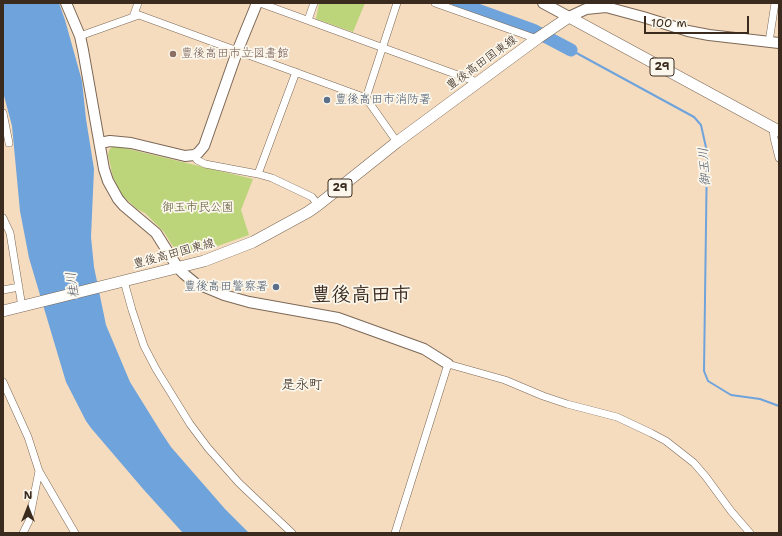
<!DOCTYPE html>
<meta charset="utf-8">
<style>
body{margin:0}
#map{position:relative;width:782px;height:536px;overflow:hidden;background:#f5dcbf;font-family:"Shantell Sans",sans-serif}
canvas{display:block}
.frame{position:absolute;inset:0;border:4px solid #3b2a1e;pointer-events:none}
.north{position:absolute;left:8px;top:488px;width:40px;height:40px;-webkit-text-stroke:3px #fbf7ec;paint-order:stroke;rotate:0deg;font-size:11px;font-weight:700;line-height:16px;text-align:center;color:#3b2a1e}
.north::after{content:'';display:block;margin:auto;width:14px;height:18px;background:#3b2a1e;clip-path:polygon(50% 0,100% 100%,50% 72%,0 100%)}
.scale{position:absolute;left:644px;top:16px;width:105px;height:18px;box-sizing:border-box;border:2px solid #3b2a1e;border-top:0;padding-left:5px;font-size:12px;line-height:14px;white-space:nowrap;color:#3b2a1e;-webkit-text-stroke:3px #fbf7ec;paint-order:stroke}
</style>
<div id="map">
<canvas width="782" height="536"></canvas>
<div class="frame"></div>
<div class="north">N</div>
<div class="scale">100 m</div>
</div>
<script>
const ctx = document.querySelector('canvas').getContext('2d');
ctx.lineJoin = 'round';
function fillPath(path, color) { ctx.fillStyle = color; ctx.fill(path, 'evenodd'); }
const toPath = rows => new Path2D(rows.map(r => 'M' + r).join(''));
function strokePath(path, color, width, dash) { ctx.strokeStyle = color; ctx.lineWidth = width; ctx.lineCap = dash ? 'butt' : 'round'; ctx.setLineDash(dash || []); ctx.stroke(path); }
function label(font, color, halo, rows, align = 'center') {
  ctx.font = font + ' "Shantell Sans","Klee One",sans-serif'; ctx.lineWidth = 3.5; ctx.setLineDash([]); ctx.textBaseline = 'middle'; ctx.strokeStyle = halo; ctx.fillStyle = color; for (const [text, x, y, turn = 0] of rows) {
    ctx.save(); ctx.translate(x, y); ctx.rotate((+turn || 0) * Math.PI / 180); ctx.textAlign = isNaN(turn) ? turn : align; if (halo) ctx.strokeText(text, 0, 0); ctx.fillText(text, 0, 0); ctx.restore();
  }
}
fillPath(toPath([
 [319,3,365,3,353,32,316,19],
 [116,146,253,179,241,210,249,235,215,247,181,253,172,245,164,232,145,213,137,209,121,194,113,177,108,155,109,150,112,147]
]), '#bcd57a');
fillPath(toPath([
 [3,3,59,3,65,20,82,81,86,119,94,169,91,237,94,267,106,325,130,382,161,432,171,447,225,509,249,533,183,533,144,490,91,428,86,421,66,382,29,258,20,211,12,126,3,92]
]), '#6fa3db');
strokePath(toPath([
 [571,50,694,117,701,125,707,152,704,371,708,381,731,395,760,399,779,406]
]), '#6fa3db', 2);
strokePath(toPath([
 [458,3,533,30,571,50]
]), '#6fa3db', 13);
const street = toPath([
 [260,3,477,82],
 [435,3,537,39],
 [133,17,138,3],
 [308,20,314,3],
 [80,36,139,15,366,98],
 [769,42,775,3],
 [3,113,9,143],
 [773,128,774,138,779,158],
 [397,142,366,98,397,3],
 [194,155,197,160,205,164,258,174,272,178,312,197,318,205],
 [258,174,296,72],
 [3,218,10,233,22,307],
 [124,281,132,310,144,346,156,369,190,424,208,448,239,483,292,533],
 [3,290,19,287],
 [3,382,28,437,39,471,75,533],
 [23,533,29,521,39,471],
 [395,533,448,364,505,380,543,396,567,404,617,417,651,433,666,441,694,463,706,477,731,511,750,533]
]);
const secondary = toPath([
 [66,3,80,36,83,50,104,169,108,181,118,199,124,206,156,233,178,268,184,274,195,283,224,295,249,302,338,318,424,349,448,364],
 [543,3,569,17,586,9,606,7,643,17,688,31,709,35,779,43],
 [100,143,110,141,131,143,185,156,194,155,198,153,204,146,237,52,257,3]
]);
const primary = toPath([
 [3,311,204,261,253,242,308,212,318,205,397,142,538,38,569,17,779,131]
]);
strokePath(street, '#7c6856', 8);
strokePath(secondary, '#7c6856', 12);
strokePath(primary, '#7c6856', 12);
strokePath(street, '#fff', 7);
strokePath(secondary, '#fff', 10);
strokePath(primary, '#fff', 11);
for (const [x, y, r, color] of [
 [173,54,4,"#8d6e63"],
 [327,100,4,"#5c6f8a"],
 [276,287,4,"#5c6f8a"]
]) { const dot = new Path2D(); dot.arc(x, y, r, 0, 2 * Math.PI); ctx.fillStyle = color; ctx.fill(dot); strokePath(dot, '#fbf7ec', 1.5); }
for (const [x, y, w] of [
 [662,67,24],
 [340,188,24]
]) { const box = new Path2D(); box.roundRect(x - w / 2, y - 9, w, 18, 3); ctx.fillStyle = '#fbf7ec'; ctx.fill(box); strokePath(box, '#3b2a1e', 1); }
label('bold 11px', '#3b2a1e', null, [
 ["29",662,67],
 ["29",340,188]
]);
label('12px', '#785e54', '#fbf7ec', [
 ["豊後高田市立図書館",181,54]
], 'left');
label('12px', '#3b2a1e', '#fbf7ec', [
 ["豊後高田国東線",482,63,-36],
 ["豊後高田国東線",174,254,-15]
]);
label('12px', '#4e5e75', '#fbf7ec', [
 ["豊後高田市消防署",335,100],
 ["豊後高田警察署",268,287,"right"]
], 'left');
label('12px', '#5b5535', '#fbf7ec', [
 ["御玉市民公園",198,208]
]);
label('italic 13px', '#505a6a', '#fbf7ec', [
 ["御玉川",705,167,-93],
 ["桂川",73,285,-97]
]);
label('14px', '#3b2a1e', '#fbf7ec', [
 ["是永町",302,385]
]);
label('bold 20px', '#3b2a1e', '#fbf7ec', [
 ["豊後高田市",361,296]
]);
</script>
